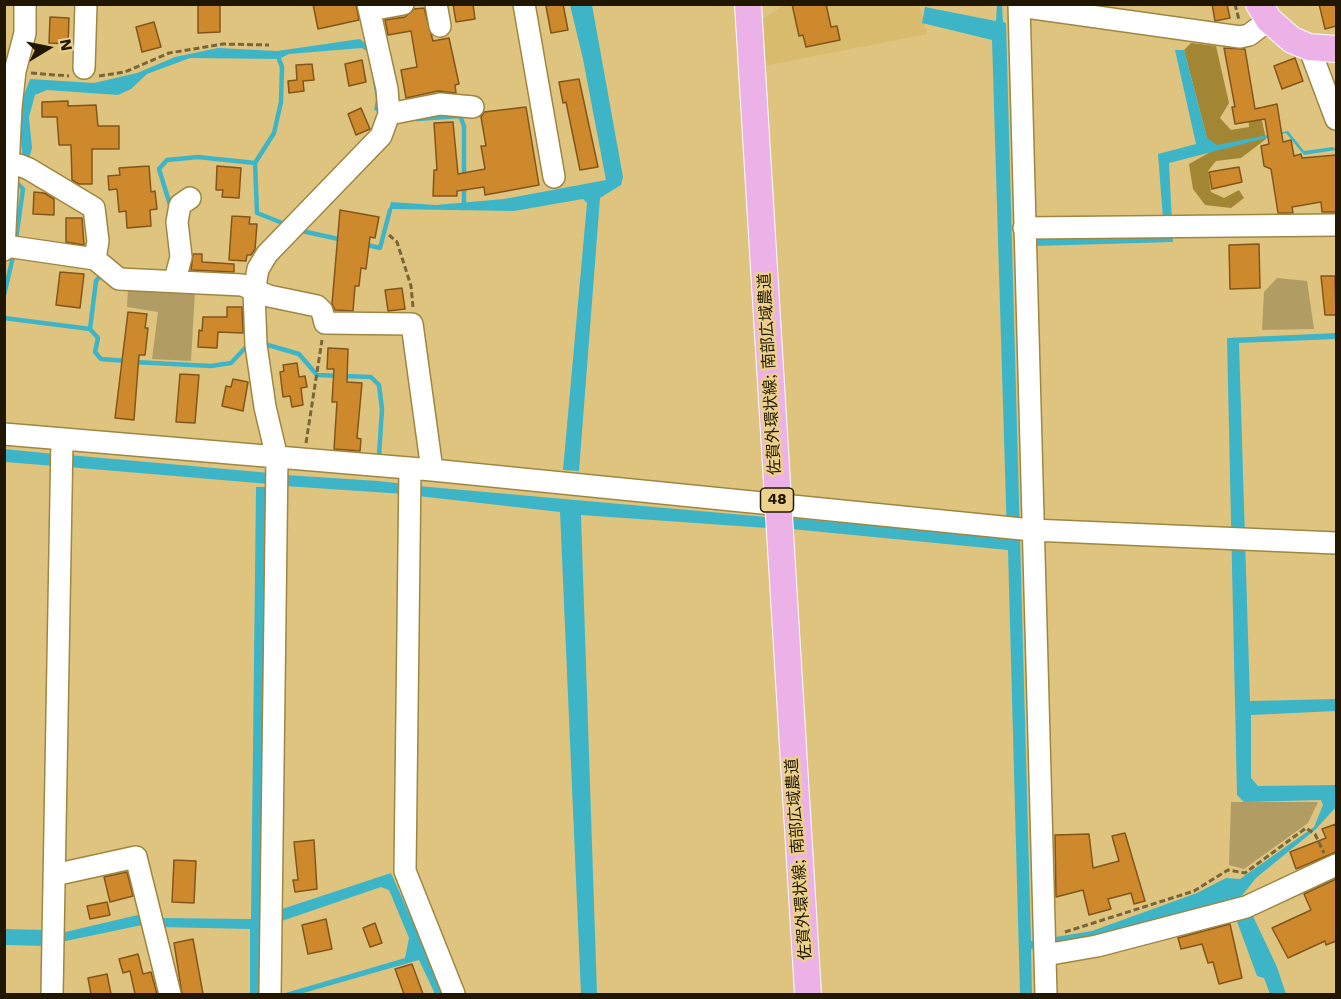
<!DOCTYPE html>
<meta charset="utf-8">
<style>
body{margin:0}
#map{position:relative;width:1341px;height:999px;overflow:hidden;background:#dfc47f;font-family:"Work Sans",sans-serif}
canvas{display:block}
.frame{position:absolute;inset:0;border:6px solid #211700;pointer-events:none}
.north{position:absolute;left:18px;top:18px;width:60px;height:60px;-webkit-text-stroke:4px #ecd18c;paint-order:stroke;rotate:80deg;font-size:16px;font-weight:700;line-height:24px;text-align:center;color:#211700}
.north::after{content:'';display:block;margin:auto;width:21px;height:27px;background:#211700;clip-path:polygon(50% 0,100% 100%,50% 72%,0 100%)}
</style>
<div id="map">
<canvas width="1341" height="999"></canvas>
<div class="frame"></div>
<div class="north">N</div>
</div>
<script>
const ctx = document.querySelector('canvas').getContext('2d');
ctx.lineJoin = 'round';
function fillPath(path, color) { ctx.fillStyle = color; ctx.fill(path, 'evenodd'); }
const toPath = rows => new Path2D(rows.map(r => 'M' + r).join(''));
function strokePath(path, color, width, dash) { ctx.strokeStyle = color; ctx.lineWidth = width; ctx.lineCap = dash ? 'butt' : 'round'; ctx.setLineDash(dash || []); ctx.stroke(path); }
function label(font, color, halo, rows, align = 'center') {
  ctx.font = font + ' "Work Sans","Noto Sans JP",sans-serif'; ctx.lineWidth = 5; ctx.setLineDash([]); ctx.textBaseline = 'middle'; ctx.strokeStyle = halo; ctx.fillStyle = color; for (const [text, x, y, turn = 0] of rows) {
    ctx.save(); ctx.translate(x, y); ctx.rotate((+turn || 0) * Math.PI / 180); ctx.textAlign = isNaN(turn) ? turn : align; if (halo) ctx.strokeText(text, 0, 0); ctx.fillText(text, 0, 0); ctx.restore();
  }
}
fillPath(toPath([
 [783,5,919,5,927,34,764,66,762,20]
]), '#d8bb6d');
fillPath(toPath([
 [1277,278,1307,281,1314,329,1262,330,1264,292],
 [128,288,195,291,191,361,152,359,158,312,127,307],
 [1231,802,1318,802,1308,823,1244,869,1229,865]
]), '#b19c63');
fillPath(toPath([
 [1191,43,1216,46,1229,103,1220,118,1231,130,1249,127,1248,110,1259,107,1266,139,1241,158,1216,161,1208,171,1211,192,1224,198,1239,190,1244,198,1231,208,1205,205,1193,189,1189,164,1214,150,1207,138,1184,50]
]), '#a38634');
fillPath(toPath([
 [570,5,592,5,623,177,621,185,600,198,579,471,563,470,587,203,583,199,514,211,389,209,391,202,436,205,504,199,606,180,583,59],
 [997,5,1002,5,1003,22,1006,23,1031,941,1092,931,1197,893,1226,878,1240,879,1314,827,1323,805,1321,800,1244,802,1237,795,1227,338,1336,333,1336,339,1239,343,1250,701,1336,699,1336,711,1251,715,1251,778,1258,786,1336,785,1336,807,1316,829,1256,878,1240,898,1252,914,1277,967,1286,994,1270,994,1264,978,1257,976,1235,916,1031,949,1032,994,1020,994,1008,550,791,529,791,518,1007,538,992,40,922,23,925,7,996,21],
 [360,39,372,49,379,112,374,110,376,99,368,52,362,48,289,54,279,59,190,58,147,74,131,89,118,95,47,90,35,95,29,117,32,148,29,159,23,161,18,110,30,79,94,83,137,73,175,57,218,48,277,51],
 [1175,50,1184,50,1207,138,1217,145,1288,131,1304,151,1333,147,1336,150,1304,155,1286,133,1169,163,1173,242,1036,246,1037,236,1164,232,1158,154,1196,144],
 [4,449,55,454,55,466,5,462],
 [69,455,270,473,269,484,68,467],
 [286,475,378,481,405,484,404,494,285,486],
 [418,486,767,517,767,528,581,515,597,994,581,994,560,512,418,496],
 [256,487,266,487,260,994,250,994,250,929,159,927,147,924,61,942,61,933,142,914,164,918,251,919],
 [391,873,445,994,435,994,419,960,300,994,282,994,405,958,409,938,389,890,381,887,279,922,279,910],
 [5,929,47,930,47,946,5,945]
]), '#3eb5c7');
strokePath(toPath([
 [417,119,460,116,464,126,464,178],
 [255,163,257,213,285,224],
 [15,181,23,189,16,239],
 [464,186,464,208],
 [171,208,159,169,167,160,198,157,255,163,274,133,281,102,282,67,279,59],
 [302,231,343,240],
 [363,244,380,248,390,210],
 [4,295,13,257],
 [4,318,90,329,96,281,101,275],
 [90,329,98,338,95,352,101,359,126,361],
 [261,343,299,354,317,375,371,377,379,385,382,409,379,456],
 [134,362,211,366,231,363,247,346]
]), '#3eb5c7', 4.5);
const building = toPath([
 [198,4,220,4,220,32,198,33,198,4],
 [313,4,356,4,359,20,318,29,313,4],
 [453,4,473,4,475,19,456,22,453,4],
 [555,4,563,4,568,30,551,33,546,6,555,4],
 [792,4,826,4,831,27,837,26,840,40,806,47,803,35,799,36,792,4],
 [1212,4,1227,4,1230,18,1215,21,1212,4],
 [1319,4,1336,4,1336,26,1325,29,1319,4],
 [424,8,433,41,449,38,459,84,455,85,456,93,438,91,406,98,401,70,417,67,411,31,388,35,385,20,405,17,414,9,424,8],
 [50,17,69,18,68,44,49,43,50,17],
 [154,22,161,47,142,52,136,27,154,22],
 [1224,48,1245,49,1255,109,1277,104,1283,142,1291,140,1294,156,1301,154,1302,158,1336,155,1336,212,1322,212,1321,202,1292,207,1293,213,1278,213,1271,169,1264,166,1261,146,1269,144,1265,119,1235,124,1232,107,1235,107,1224,48],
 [1295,58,1303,81,1282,89,1274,66,1295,58],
 [362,60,366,82,349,86,345,64,362,60],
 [312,64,314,80,303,81,304,91,289,93,288,81,297,80,296,65,312,64],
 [579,79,598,167,580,170,566,102,563,103,559,82,579,79],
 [68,101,68,106,96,105,98,126,119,126,119,149,92,149,92,184,79,184,72,180,71,145,59,145,57,117,42,117,42,102,68,101],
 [526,107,539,185,485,195,484,187,457,191,457,196,433,196,434,170,437,170,434,123,453,122,458,174,485,169,481,146,486,146,481,117,484,112,526,107],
 [361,108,370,129,356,135,348,114,361,108],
 [149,166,151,192,155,191,157,209,150,210,151,226,127,228,126,211,119,212,117,189,109,190,108,176,120,175,119,168,149,166],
 [217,166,241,168,239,198,222,197,223,190,216,190,217,166],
 [1239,167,1242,182,1212,189,1209,172,1239,167],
 [34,192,44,193,54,199,54,215,33,214,34,192],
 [340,210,379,217,375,238,370,237,366,269,361,268,359,286,355,286,353,311,335,310,332,304,340,210],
 [232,216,250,217,249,224,257,224,255,249,251,255,247,255,246,261,229,260,232,216],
 [66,218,82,218,84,245,66,242,66,218],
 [1259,244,1260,288,1230,289,1229,245,1259,244],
 [193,254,202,254,202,262,234,264,234,272,191,270,193,254],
 [60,272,84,274,80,308,56,305,60,272],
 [1321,276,1335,276,1336,315,1325,315,1321,276],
 [402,288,405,309,388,311,385,290,402,288],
 [227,307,242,307,243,333,218,332,217,348,198,347,199,330,202,331,203,317,227,317,227,307],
 [128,312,147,314,145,328,148,328,145,355,139,355,134,420,115,418,128,312],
 [328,348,348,349,347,382,362,383,357,438,361,439,360,451,334,449,337,402,332,402,334,369,327,369,328,348],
 [297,363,299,377,305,376,307,387,301,388,303,405,292,407,290,396,283,397,280,372,284,371,283,365,297,363],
 [180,374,199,375,195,423,176,422,180,374],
 [233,379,248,382,243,411,222,406,226,386,231,387,233,379],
 [1336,824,1336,852,1296,869,1290,852,1326,838,1322,829,1336,824],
 [1125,833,1145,901,1134,904,1131,893,1108,899,1111,909,1089,915,1083,890,1056,897,1055,835,1089,834,1093,868,1119,861,1112,836,1125,833],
 [314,840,317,889,295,892,293,880,298,880,294,842,314,840],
 [174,860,196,861,194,903,172,902,174,860],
 [127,872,133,896,110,902,104,877,127,872],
 [1336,879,1336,941,1326,945,1325,941,1288,958,1272,928,1311,910,1304,894,1336,879],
 [107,902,110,915,90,919,87,906,107,902],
 [326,919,332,949,308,954,302,925,326,919],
 [375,923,382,943,370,947,363,928,375,923],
 [1230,924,1242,978,1219,984,1213,962,1208,963,1202,944,1181,949,1178,938,1230,924],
 [193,939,203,994,182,994,174,943,193,939],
 [138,954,143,974,151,972,157,994,135,994,130,971,123,973,119,959,138,954],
 [412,964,423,994,404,994,395,969,412,964],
 [107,974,111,994,91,994,88,978,107,974]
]);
fillPath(building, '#ce892c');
strokePath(building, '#82561b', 1.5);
const minor = toPath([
 [436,4,440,26],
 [524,4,554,177],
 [1019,4,1046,994],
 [1019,6,1240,37,1249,35,1269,20],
 [370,10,403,4],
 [1309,47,1336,119],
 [84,68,86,4],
 [389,114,440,104,473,107],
 [9,167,19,165,29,169,94,208,98,241,95,259],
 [1024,228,1336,225],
 [6,246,95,259,119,279,242,285,269,296,317,306,322,311,325,323,412,324,432,470],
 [4,250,11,107,15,71,25,33,25,4],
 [175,280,181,257,177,222,180,205,190,198],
 [4,434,432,470,1032,530,1336,543],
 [410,468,405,871,454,994],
 [54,875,136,857,170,994],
 [1045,955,1097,946,1246,907,1336,865],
 [52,994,62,439],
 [270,994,277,458,265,407,256,345,254,292,258,269,267,254,381,136,389,114,387,89,368,4]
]);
const major = toPath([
 [748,4,808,994],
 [1259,4,1269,20,1292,40,1309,47,1336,49]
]);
strokePath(minor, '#9f8641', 24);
strokePath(major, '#fff', 28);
strokePath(toPath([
 [1235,4,1239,20],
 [31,73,69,76],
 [99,76,125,72,169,53,223,44,269,45],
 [389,235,397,242,411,286,413,307],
 [306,443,322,340],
 [1065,932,1194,891,1228,870,1245,873,1306,828,1315,834,1324,853]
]), '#78663a', 3, [6, 3]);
strokePath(minor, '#fff', 21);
strokePath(major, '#ecb2e8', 26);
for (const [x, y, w] of [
 [777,500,33]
]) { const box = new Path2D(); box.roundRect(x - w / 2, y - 12, w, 24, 4.5); ctx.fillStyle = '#ecd18c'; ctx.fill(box); strokePath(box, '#211700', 1.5); }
label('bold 15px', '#211700', null, [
 ["48",777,500]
]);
label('16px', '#211700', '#ecd18c', [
 ["佐賀外環状線; 南部広域農道",770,374,-93],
 ["佐賀外環状線; 南部広域農道",799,859,-94]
]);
</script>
